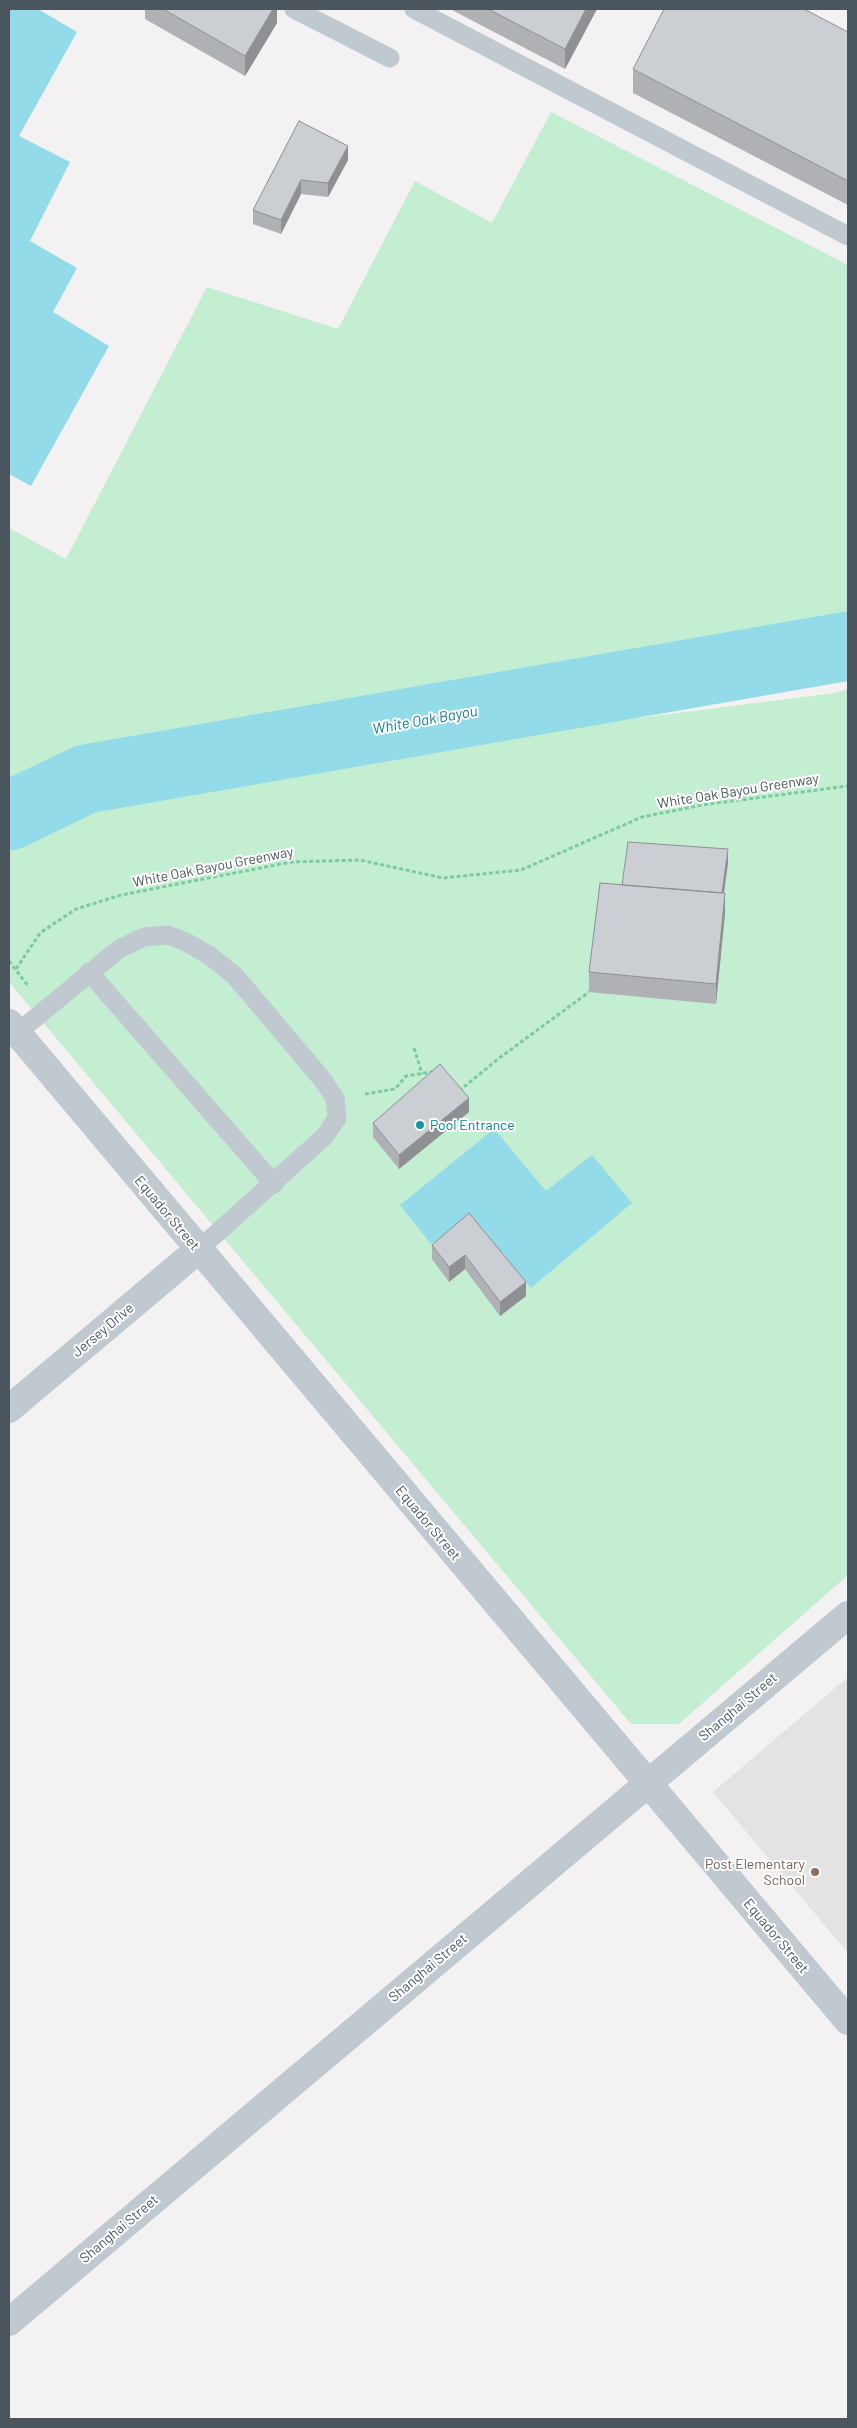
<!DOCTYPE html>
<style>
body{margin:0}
#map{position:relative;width:857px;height:2428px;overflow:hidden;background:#f3f1f1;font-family:Barlow,sans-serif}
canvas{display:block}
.frame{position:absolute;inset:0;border:10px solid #4a555e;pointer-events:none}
</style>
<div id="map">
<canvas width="857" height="2428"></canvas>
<div class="frame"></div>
</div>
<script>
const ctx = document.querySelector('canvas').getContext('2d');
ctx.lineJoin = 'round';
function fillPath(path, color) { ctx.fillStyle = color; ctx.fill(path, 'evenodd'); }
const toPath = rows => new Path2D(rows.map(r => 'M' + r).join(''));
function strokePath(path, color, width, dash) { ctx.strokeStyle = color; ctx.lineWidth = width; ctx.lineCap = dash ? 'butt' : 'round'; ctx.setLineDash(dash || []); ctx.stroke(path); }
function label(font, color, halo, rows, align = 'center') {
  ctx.font = font + ' Barlow,sans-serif'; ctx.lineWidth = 4; ctx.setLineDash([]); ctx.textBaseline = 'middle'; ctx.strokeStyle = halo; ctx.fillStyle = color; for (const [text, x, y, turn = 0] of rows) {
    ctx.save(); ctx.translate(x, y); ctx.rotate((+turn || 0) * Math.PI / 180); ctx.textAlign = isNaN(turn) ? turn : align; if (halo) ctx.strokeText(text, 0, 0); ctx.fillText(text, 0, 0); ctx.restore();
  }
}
fillPath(toPath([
 [848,1677,848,1953,713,1792]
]), '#e4e2e3');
fillPath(toPath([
 [551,112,848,265,848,631,756,656,157,740,38,767,9,784,9,528,66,559,207,287,338,329,415,181,492,223],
 [848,689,848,1575,679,1724,631,1724,9,982,9,838,100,803,261,766,834,693]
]), '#c3eed1');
fillPath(toPath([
 [9,9,38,9,77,32,19,136,70,162,30,241,77,268,53,312,109,346,31,486,9,474],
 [494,1129,546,1191,592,1155,632,1203,531,1288,468,1216,431,1244,400,1205]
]), '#93dbe8');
strokePath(toPath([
 [9,816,86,779,848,646]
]), '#93dbe8', 69);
strokePath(toPath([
 [9,961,29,987],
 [16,969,40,933,76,909,121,895,291,862,360,860,443,878,521,870,642,817,702,805,848,786],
 [414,1048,422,1074],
 [459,1091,498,1059,589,992],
 [365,1094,395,1089,406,1076,432,1072]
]), '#7dcaa0', 3, [4, 2.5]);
strokePath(toPath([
 [294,9,390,58],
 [414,9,848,236],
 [89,972,274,1184],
 [17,1033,119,949,144,937,168,935,186,942,209,955,235,976,322,1079,335,1098,337,1118,325,1136,198,1250]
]), '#c0c9cf', 19);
strokePath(toPath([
 [9,1023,848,2021],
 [9,1409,198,1250],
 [9,2322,848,1615]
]), '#c0c9cf', 28);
fillPath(toPath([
 [145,9,277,9,277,23,245,76,145,19],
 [450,9,597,9,565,69],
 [848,32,848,205,633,93,633,69],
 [299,121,348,160,328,197,301,194,281,234,253,224,253,210],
 [728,863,724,893,725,913,716,1004,589,992,589,972,622,885],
 [469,1112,399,1169,373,1137,373,1123],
 [469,1213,526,1296,500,1316,465,1269,449,1282,432,1259,432,1245]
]), '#afb1b5');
fillPath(toPath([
 [273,9,277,9,277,23,245,76,245,56],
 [586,9,597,9,565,69,565,49],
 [348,146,348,160,328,197,328,183],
 [301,180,301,194,281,234,281,220],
 [728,849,728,863,721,913,721,899],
 [725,893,725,913,716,1004,716,984],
 [469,1098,469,1112,399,1169,399,1155],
 [465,1255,465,1269,449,1282,449,1267],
 [526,1282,526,1296,500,1316,500,1302]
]), '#8e9094');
const building = toPath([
 [163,9,273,9,245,56,163,9],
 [488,9,586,9,565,49,488,9],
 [664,9,804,9,848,32,848,181,633,69,664,9],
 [299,121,348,146,328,183,301,180,281,220,253,210,299,121],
 [628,842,728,849,722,893,622,885,628,842],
 [600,883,725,893,716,984,589,972,600,883],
 [440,1064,469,1098,399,1155,373,1123,440,1064],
 [469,1213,526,1282,500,1302,465,1255,449,1267,432,1245,469,1213]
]);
fillPath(building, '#cbced3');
strokePath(building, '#8e9094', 1);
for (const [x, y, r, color] of [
 [420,1125,5,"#0f9aa8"],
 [815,1872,5,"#8d6e63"]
]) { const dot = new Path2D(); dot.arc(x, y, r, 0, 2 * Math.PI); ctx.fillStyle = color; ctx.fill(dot); strokePath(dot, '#fff', 2); }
label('14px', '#4a555e', '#fff', [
 ["White Oak Bayou Greenway",738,791,-9],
 ["White Oak Bayou Greenway",213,867,-11],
 ["Equador Street",167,1213,50],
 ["Jersey Drive",103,1330,-40],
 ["Equador Street",428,1523,50],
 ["Shanghai Street",738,1707,-40],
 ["Equador Street",776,1936,50],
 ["Shanghai Street",428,1968,-40],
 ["Shanghai Street",119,2229,-40]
]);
label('14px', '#0d838f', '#fff', [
 ["Pool Entrance",430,1125]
], 'left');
label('14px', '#785e54', '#fff', [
 ["Post Elementary",805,1864],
 ["School",805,1880]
], 'right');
label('italic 15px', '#147d90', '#fff', [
 ["White Oak Bayou",425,720,-10]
]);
</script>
